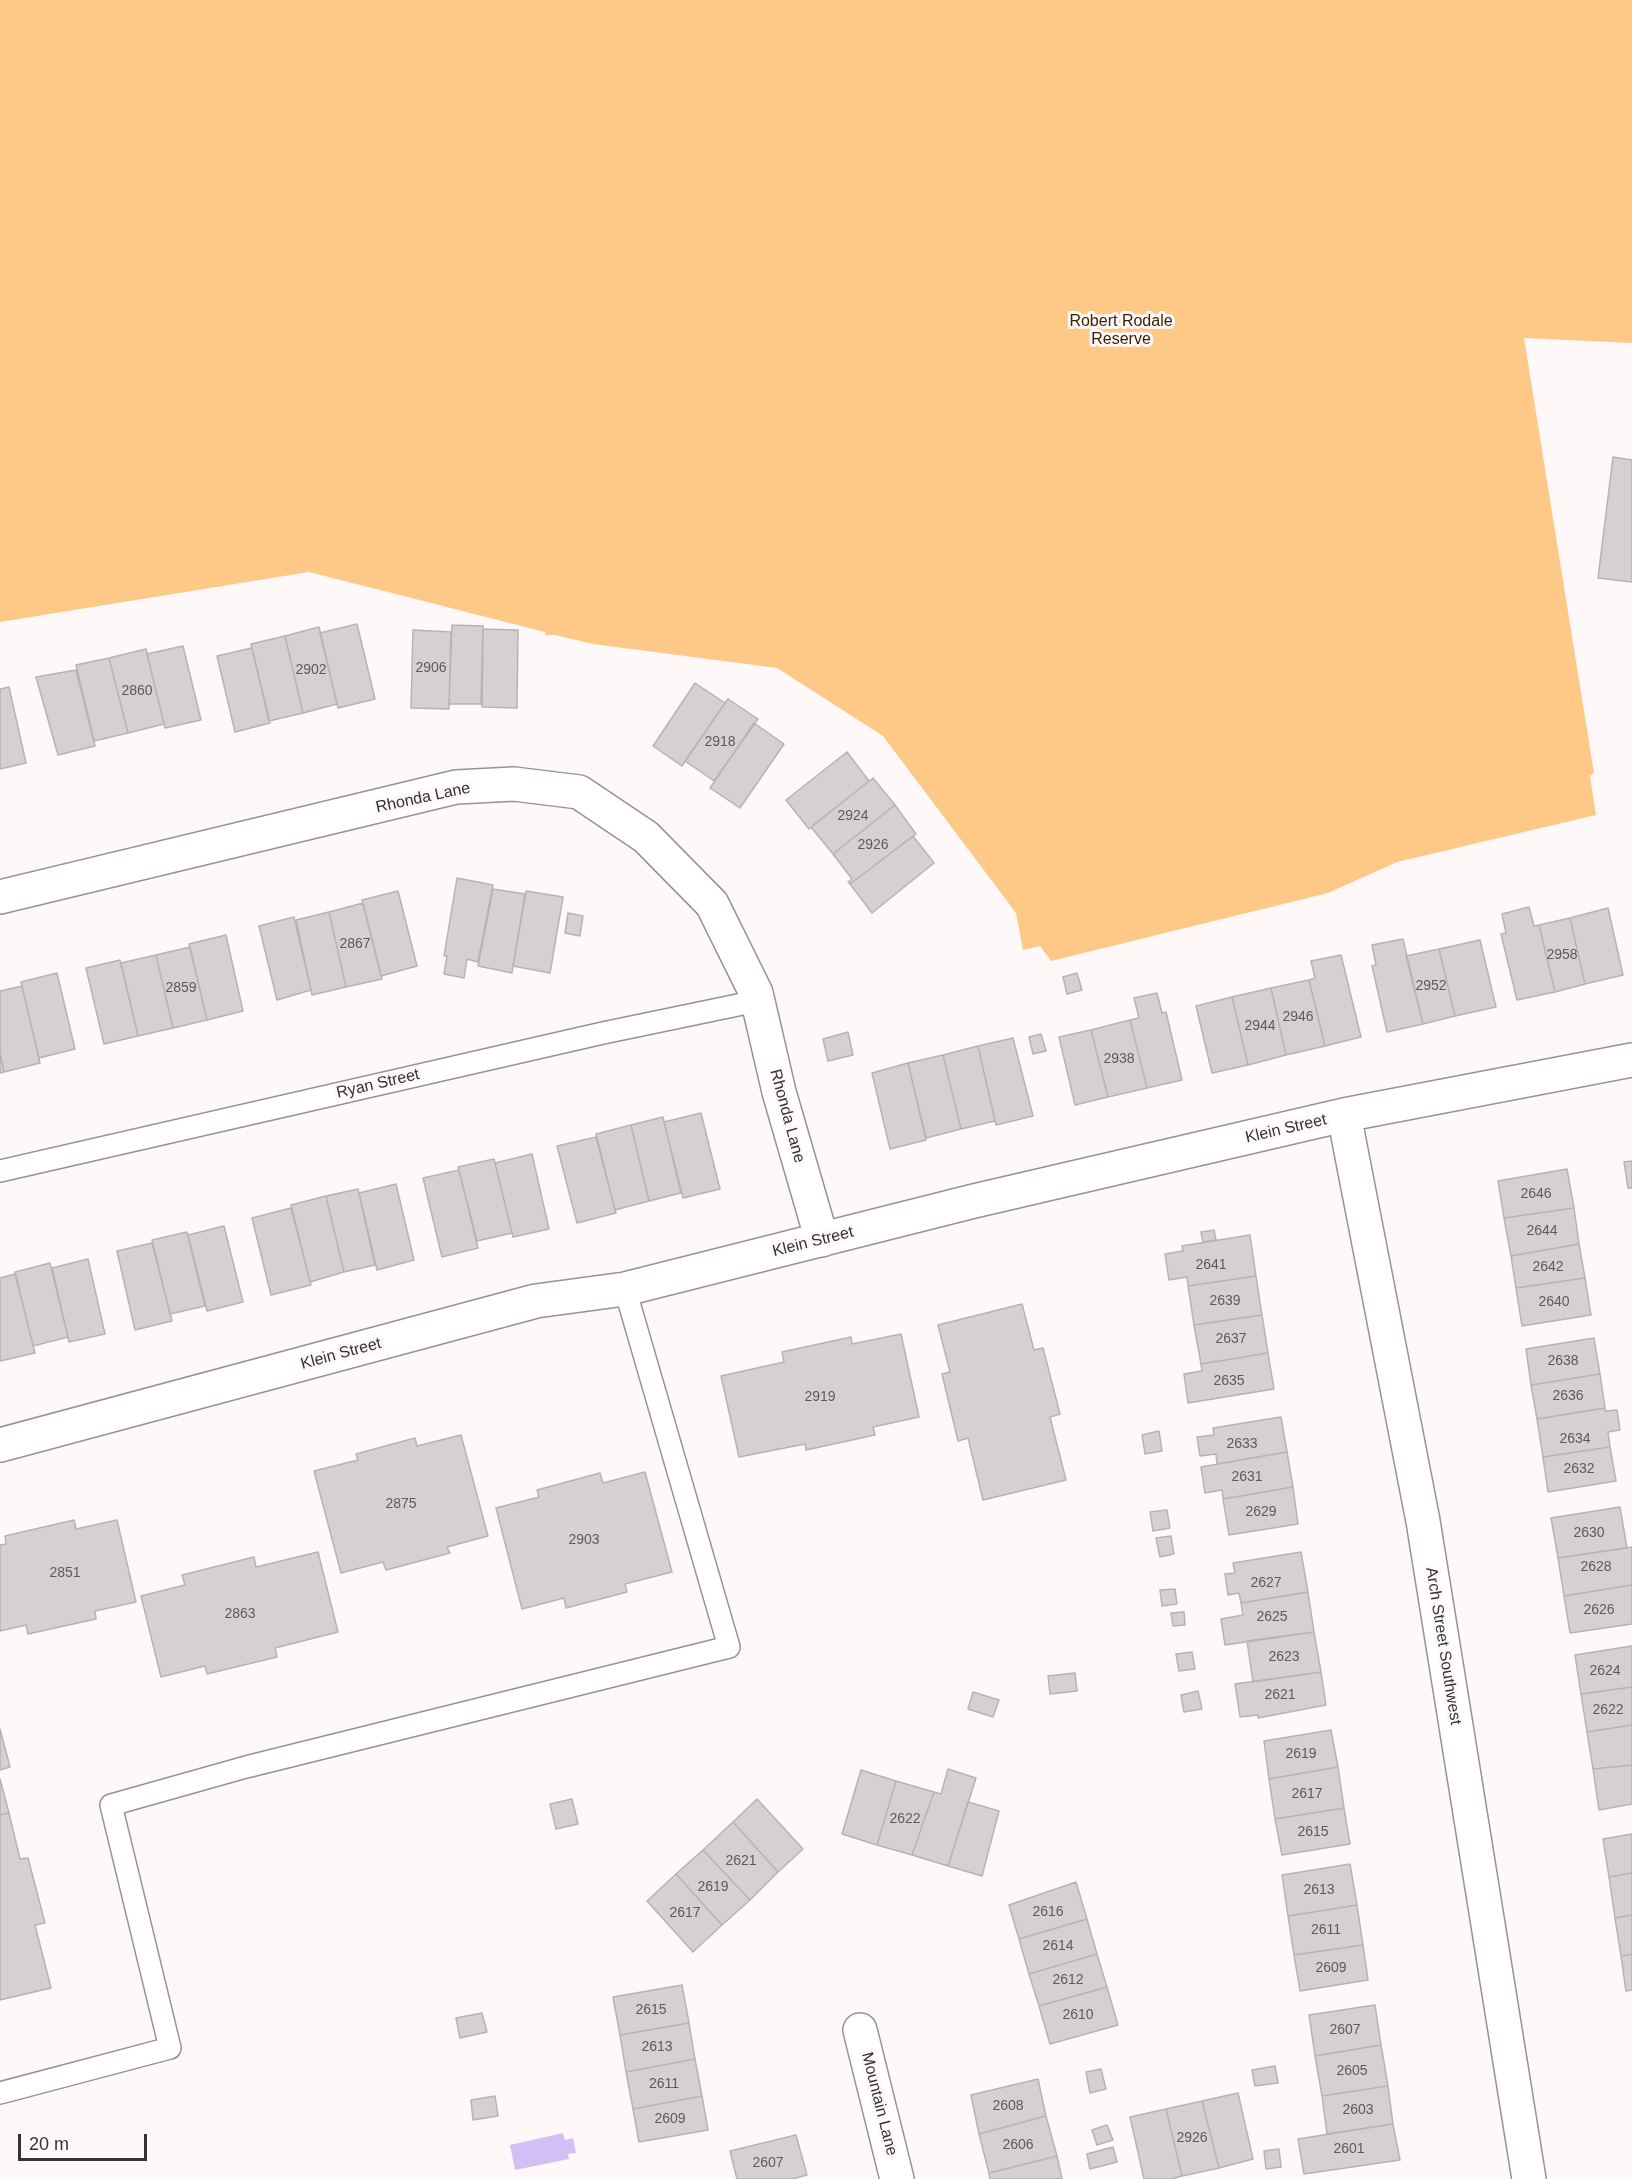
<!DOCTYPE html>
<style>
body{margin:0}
#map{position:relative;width:1632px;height:2179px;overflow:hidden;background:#fef8f9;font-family:Helvetica,sans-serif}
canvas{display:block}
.scale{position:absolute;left:18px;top:2134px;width:129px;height:27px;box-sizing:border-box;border:3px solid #353233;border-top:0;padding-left:8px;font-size:18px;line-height:21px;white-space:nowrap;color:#353233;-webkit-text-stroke:4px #fef8f9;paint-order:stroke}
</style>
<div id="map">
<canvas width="1632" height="2179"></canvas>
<div class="scale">20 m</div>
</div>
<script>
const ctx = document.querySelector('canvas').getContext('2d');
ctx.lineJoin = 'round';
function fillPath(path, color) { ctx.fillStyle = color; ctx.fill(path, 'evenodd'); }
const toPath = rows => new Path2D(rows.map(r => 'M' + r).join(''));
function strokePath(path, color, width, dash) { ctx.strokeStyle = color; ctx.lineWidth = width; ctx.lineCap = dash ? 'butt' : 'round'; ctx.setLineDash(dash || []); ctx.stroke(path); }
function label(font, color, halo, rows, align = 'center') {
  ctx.font = font + ' Helvetica,sans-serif'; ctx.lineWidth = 6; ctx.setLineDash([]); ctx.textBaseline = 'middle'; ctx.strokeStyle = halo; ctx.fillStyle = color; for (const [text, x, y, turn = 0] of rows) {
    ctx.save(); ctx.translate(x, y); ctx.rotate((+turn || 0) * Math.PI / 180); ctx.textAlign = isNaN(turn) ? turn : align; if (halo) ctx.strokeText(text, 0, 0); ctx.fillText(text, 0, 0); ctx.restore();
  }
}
fillPath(toPath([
 [0,0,1632,0,1632,343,1524,338,1594,773,1590,776,1596,815,1397,862,1328,893,1051,961,1040,946,1023,950,1016,913,883,736,777,668,593,644,555,635,546,635,545,632,309,572,0,622]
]), '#fec987');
fillPath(toPath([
 [563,2133,565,2140,573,2138,576,2153,568,2154,569,2159,515,2170,510,2145]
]), '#d4bff4');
const building = toPath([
 [1613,457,1632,460,1632,582,1598,578,1613,457],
 [357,624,375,699,338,708,320,633,357,624],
 [452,625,483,626,481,704,449,704,452,625],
 [319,627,337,704,303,713,285,636,319,627],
 [483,629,518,630,517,708,482,707,483,629],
 [413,630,451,632,449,709,411,708,413,630],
 [285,636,303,713,269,721,251,644,285,636],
 [183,646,201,720,165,728,147,654,183,646],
 [252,648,270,723,235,732,217,656,252,648],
 [146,649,164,724,128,733,109,658,146,649],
 [109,658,128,733,94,741,76,665,109,658],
 [76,670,95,746,58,755,36,677,76,670],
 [695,683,725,703,682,766,653,746,695,683],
 [9,687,26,763,0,769,0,689,9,687],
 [728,699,758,719,714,781,685,761,728,699],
 [754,723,784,744,740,808,710,788,754,723],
 [847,752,869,781,809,829,786,800,847,752],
 [873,778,895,805,833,854,811,827,873,778],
 [895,805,916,834,850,884,848,882,852,879,833,854,895,805],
 [913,836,934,863,872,913,850,884,913,836],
 [457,878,493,885,478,962,467,959,464,978,444,974,447,956,444,956,457,878],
 [493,889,525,894,512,973,478,966,493,889],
 [398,891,417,966,381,976,362,900,398,891],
 [526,891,563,897,550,973,513,966,526,891],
 [363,903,382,979,346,987,329,912,363,903],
 [1529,907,1534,926,1539,925,1555,992,1517,1000,1501,934,1506,933,1502,914,1529,907],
 [1608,908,1623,975,1585,984,1570,918,1608,908],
 [329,912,346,987,312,995,296,920,329,912],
 [568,913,583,916,580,936,565,933,568,913],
 [294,917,311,990,277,1000,259,926,294,917],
 [1570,918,1585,984,1555,992,1539,925,1570,918],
 [226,935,243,1011,207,1020,189,944,226,935],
 [1403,939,1423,1024,1387,1032,1372,966,1376,965,1372,945,1403,939],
 [1480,940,1496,1007,1455,1016,1439,949,1480,940],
 [190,947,207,1020,173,1028,156,955,190,947],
 [1439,949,1455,1016,1423,1024,1406,956,1439,949],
 [156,955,173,1028,138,1036,121,963,156,955],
 [1341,955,1361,1037,1325,1046,1309,980,1315,978,1311,961,1341,955],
 [120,960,138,1036,104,1044,86,968,120,960],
 [57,973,75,1049,39,1058,21,982,57,973],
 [1077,973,1082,990,1067,994,1063,977,1077,973],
 [1309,980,1325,1046,1286,1055,1271,988,1309,980],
 [22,986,40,1063,4,1072,0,1053,0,991,22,986],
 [1271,988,1286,1055,1248,1065,1232,997,1271,988],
 [1157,993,1162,1013,1166,1012,1182,1080,1147,1088,1130,1020,1139,1018,1134,998,1157,993],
 [1232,997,1248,1065,1212,1073,1196,1006,1232,997],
 [1130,1020,1147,1088,1108,1097,1091,1030,1130,1020],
 [1091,1030,1108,1097,1075,1105,1059,1037,1091,1030],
 [848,1032,853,1055,828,1061,823,1039,848,1032],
 [1041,1034,1046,1051,1033,1054,1029,1037,1041,1034],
 [1013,1038,1033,1116,996,1125,978,1046,1013,1038],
 [978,1046,995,1121,961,1129,943,1055,978,1046],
 [0,1053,4,1072,0,1073,0,1053],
 [943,1055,961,1129,926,1138,908,1063,943,1055],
 [908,1063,926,1140,890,1149,872,1073,908,1063],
 [701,1113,720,1189,683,1198,664,1122,701,1113],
 [663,1117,681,1193,649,1201,631,1125,663,1117],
 [631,1125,649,1201,615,1210,596,1134,631,1125],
 [596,1137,616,1213,577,1223,557,1146,596,1137],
 [532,1154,549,1229,513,1237,495,1163,532,1154],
 [494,1159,512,1233,477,1241,458,1167,494,1159],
 [1632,1161,1632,1188,1628,1188,1624,1162,1632,1161],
 [1567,1169,1574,1208,1504,1218,1498,1181,1567,1169],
 [459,1170,478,1248,442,1257,423,1178,459,1170],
 [396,1184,414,1260,377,1270,359,1193,396,1184],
 [358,1189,375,1265,344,1272,326,1196,358,1189],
 [326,1196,344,1272,310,1282,291,1205,326,1196],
 [291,1208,311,1285,271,1295,252,1218,291,1208],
 [1574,1208,1579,1244,1511,1256,1504,1218,1574,1208],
 [224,1226,243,1302,207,1311,188,1235,224,1226],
 [1214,1230,1216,1240,1203,1242,1201,1232,1214,1230],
 [187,1232,205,1306,170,1314,152,1240,187,1232],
 [1250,1235,1256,1276,1188,1286,1187,1277,1169,1280,1165,1254,1183,1251,1182,1246,1250,1235],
 [152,1243,172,1321,135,1330,117,1251,152,1243],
 [1579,1244,1585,1278,1516,1288,1511,1256,1579,1244],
 [88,1259,105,1334,69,1342,52,1268,88,1259],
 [50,1263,68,1337,33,1346,15,1272,50,1263],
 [15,1274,35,1353,0,1361,0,1278,15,1274],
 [1256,1276,1262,1315,1194,1325,1188,1286,1256,1276],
 [1585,1278,1591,1315,1522,1326,1516,1288,1585,1278],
 [1022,1304,1034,1350,1043,1348,1060,1414,1050,1417,1066,1480,983,1500,968,1438,958,1441,942,1374,950,1372,938,1325,1022,1304],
 [1262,1315,1268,1353,1201,1364,1194,1325,1262,1315],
 [901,1334,919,1417,873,1427,875,1435,806,1450,805,1444,739,1457,721,1376,784,1362,782,1352,851,1337,852,1344,901,1334],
 [1594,1338,1600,1374,1531,1385,1526,1349,1594,1338],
 [1268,1353,1274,1389,1188,1403,1184,1374,1202,1371,1201,1364,1268,1353],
 [1600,1374,1605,1408,1537,1419,1531,1385,1600,1374],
 [1605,1408,1605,1411,1617,1410,1620,1430,1608,1432,1610,1447,1543,1457,1537,1419,1605,1408],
 [1281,1417,1287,1452,1217,1464,1216,1454,1200,1456,1197,1437,1214,1435,1213,1428,1281,1417],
 [1159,1431,1162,1451,1145,1454,1142,1435,1159,1431],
 [461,1435,488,1536,447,1547,450,1553,386,1570,383,1562,341,1573,314,1471,358,1460,356,1454,415,1438,417,1446,461,1435],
 [1610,1447,1616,1481,1548,1492,1543,1457,1610,1447],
 [1287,1452,1293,1487,1223,1499,1222,1490,1205,1493,1201,1467,1287,1452],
 [645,1472,672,1572,625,1584,627,1592,566,1608,564,1598,522,1609,496,1508,539,1497,537,1490,600,1473,603,1483,645,1472],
 [1293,1487,1298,1524,1229,1535,1223,1499,1293,1487],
 [1620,1507,1627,1548,1558,1558,1551,1518,1620,1507],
 [1167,1510,1170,1528,1153,1531,1150,1512,1167,1510],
 [74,1520,76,1529,117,1520,136,1602,95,1611,96,1619,28,1634,26,1625,0,1631,0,1545,6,1544,5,1536,74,1520],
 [1171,1536,1174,1554,1160,1557,1156,1538,1171,1536],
 [1632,1547,1632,1585,1564,1596,1558,1558,1632,1547],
 [318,1552,338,1632,275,1648,277,1657,207,1674,205,1666,161,1677,141,1596,185,1585,182,1575,254,1557,256,1567,318,1552],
 [1301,1552,1308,1592,1241,1603,1239,1593,1228,1595,1225,1574,1235,1573,1233,1563,1301,1552],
 [1632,1585,1632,1624,1570,1633,1564,1596,1632,1585],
 [1175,1589,1177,1604,1162,1606,1160,1590,1175,1589],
 [1308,1592,1314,1632,1225,1645,1221,1619,1243,1615,1241,1603,1308,1592],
 [1184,1612,1185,1625,1173,1626,1171,1613,1184,1612],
 [1314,1632,1321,1672,1253,1682,1247,1641,1314,1632],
 [1632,1646,1632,1687,1581,1694,1575,1655,1632,1646],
 [1192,1652,1195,1669,1179,1671,1176,1654,1192,1652],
 [1321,1672,1326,1705,1258,1718,1258,1715,1240,1717,1235,1684,1321,1672],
 [1075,1673,1077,1691,1050,1694,1048,1676,1075,1673],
 [1632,1687,1632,1725,1587,1732,1581,1694,1632,1687],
 [1198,1691,1202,1709,1184,1712,1181,1695,1198,1691],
 [973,1692,999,1700,993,1717,968,1709,973,1692],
 [1632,1725,1632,1765,1593,1769,1587,1732,1632,1725],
 [0,1729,10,1767,0,1770,0,1729],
 [1331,1730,1338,1767,1269,1779,1264,1741,1331,1730],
 [1632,1765,1632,1804,1599,1810,1593,1769,1632,1765],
 [1338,1767,1344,1808,1275,1819,1269,1779,1338,1767],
 [948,1769,976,1778,948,1866,912,1855,934,1792,941,1794,948,1769],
 [861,1770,896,1781,877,1845,842,1834,861,1770],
 [0,1779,9,1813,0,1815,0,1779],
 [896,1781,934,1792,912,1855,877,1845,896,1781],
 [572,1799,578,1824,556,1829,550,1804,572,1799],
 [757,1799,803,1849,778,1872,733,1822,757,1799],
 [968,1802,999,1811,982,1876,948,1866,968,1802],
 [1344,1808,1350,1844,1282,1855,1275,1819,1344,1808],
 [9,1813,20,1859,28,1858,45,1923,35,1925,51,1988,0,2000,0,1815,9,1813],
 [733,1822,778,1872,750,1900,703,1850,733,1822],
 [1632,1834,1632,1873,1609,1877,1603,1839,1632,1834],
 [703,1850,750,1900,722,1925,676,1874,703,1850],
 [1350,1864,1357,1905,1288,1916,1282,1875,1350,1864],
 [1632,1873,1632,1915,1615,1918,1609,1877,1632,1873],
 [676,1874,722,1925,693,1952,647,1901,676,1874],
 [1076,1882,1087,1919,1019,1939,1009,1905,1076,1882],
 [1357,1905,1363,1945,1294,1955,1288,1916,1357,1905],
 [1632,1915,1632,1954,1621,1956,1615,1918,1632,1915],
 [1087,1919,1097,1954,1029,1974,1019,1939,1087,1919],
 [1363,1945,1368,1980,1300,1991,1294,1955,1363,1945],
 [1097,1954,1107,1987,1039,2006,1029,1974,1097,1954],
 [1632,1954,1632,1990,1626,1991,1621,1956,1632,1954],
 [682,1985,689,2023,620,2035,613,1997,682,1985],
 [1107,1987,1118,2025,1050,2044,1039,2006,1107,1987],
 [1375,2005,1381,2045,1315,2056,1309,2015,1375,2005],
 [482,2013,487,2032,460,2038,456,2018,482,2013],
 [689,2023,695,2059,626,2072,620,2035,689,2023],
 [1381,2045,1388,2086,1322,2096,1315,2056,1381,2045],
 [695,2059,702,2096,633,2109,626,2072,695,2059],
 [1275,2066,1278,2083,1255,2086,1252,2070,1275,2066],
 [1101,2069,1106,2089,1090,2093,1086,2072,1101,2069],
 [1038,2079,1046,2116,979,2134,971,2095,1038,2079],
 [1388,2086,1393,2124,1327,2134,1322,2096,1388,2086],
 [1238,2093,1253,2159,1219,2168,1202,2101,1238,2093],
 [495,2096,498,2116,473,2120,471,2100,495,2096],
 [702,2096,708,2130,639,2142,633,2109,702,2096],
 [1202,2101,1219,2168,1182,2176,1166,2109,1202,2101],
 [1166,2109,1182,2176,1171,2179,1144,2179,1130,2117,1166,2109],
 [1046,2116,1057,2156,989,2173,979,2134,1046,2116],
 [1393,2124,1400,2160,1304,2174,1298,2139,1393,2124],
 [1107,2125,1113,2140,1097,2145,1092,2130,1107,2125],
 [796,2135,807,2175,792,2179,737,2179,730,2151,796,2135],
 [1113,2147,1117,2162,1090,2169,1087,2154,1113,2147],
 [1279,2149,1281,2167,1266,2169,1264,2151,1279,2149],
 [1057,2156,1062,2179,990,2179,989,2173,1057,2156]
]);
fillPath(building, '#d6d0d5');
strokePath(building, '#b8b1b6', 1.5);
const service = toPath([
 [0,1171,603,1033,757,1001],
 [0,2093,170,2048,111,1805,246,1767,729,1647,625,1289]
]);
const minor = toPath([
 [0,897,456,787,514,784,579,792,646,837,712,904,756,993,779,1092,822,1240],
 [1344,1115,1423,1521,1529,2179],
 [0,1445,536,1301,625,1289,974,1201,1344,1115,1632,1060],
 [860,2030,897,2179]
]);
strokePath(service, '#999192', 24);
strokePath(minor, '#999192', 36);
strokePath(service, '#fff', 21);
strokePath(minor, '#fff', 33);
label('14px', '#5d5a5c', null, [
 ["2906",431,668],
 ["2902",311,670],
 ["2860",137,691],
 ["2918",720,742],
 ["2924",853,816],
 ["2926",873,845],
 ["2867",355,944],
 ["2958",1562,955],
 ["2952",1431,986],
 ["2859",181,988],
 ["2946",1298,1017],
 ["2944",1260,1026],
 ["2938",1119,1059],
 ["2646",1536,1194],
 ["2644",1542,1231],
 ["2641",1211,1265],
 ["2642",1548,1267],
 ["2639",1225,1301],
 ["2640",1554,1302],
 ["2637",1231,1339],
 ["2638",1563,1361],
 ["2635",1229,1381],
 ["2636",1568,1396],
 ["2919",820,1397],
 ["2634",1575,1439],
 ["2633",1242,1444],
 ["2632",1579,1469],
 ["2631",1247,1477],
 ["2875",401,1504],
 ["2629",1261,1512],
 ["2630",1589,1533],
 ["2903",584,1540],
 ["2628",1596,1567],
 ["2851",65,1573],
 ["2627",1266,1583],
 ["2626",1599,1610],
 ["2863",240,1614],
 ["2625",1272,1617],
 ["2623",1284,1657],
 ["2624",1605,1671],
 ["2621",1280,1695],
 ["2622",1608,1710],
 ["2619",1301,1754],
 ["2617",1307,1794],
 ["2622",905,1819],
 ["2615",1313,1832],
 ["2621",741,1861],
 ["2619",713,1887],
 ["2613",1319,1890],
 ["2616",1048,1912],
 ["2617",685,1913],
 ["2611",1326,1930],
 ["2614",1058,1946],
 ["2609",1331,1968],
 ["2612",1068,1980],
 ["2615",651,2010],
 ["2610",1078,2015],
 ["2607",1345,2030],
 ["2613",657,2047],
 ["2605",1352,2071],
 ["2611",664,2084],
 ["2608",1008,2106],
 ["2603",1358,2110],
 ["2609",670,2119],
 ["2926",1192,2138],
 ["2606",1018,2145],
 ["2601",1349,2149],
 ["2607",768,2163]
]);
label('16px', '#3c2300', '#fef8f9', [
 ["Robert Rodale",1121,322],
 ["Reserve",1121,340]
]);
label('16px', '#353233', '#fef8f9', [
 ["Rhonda Lane",423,798,-12],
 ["Ryan Street",378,1084,-13],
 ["Rhonda Lane",787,1116,75],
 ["Klein Street",1286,1129,-13],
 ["Klein Street",813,1242,-14],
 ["Klein Street",341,1354,-15],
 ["Arch Street Southwest",1443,1646,81],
 ["Mountain Lane",879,2104,76]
]);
</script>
